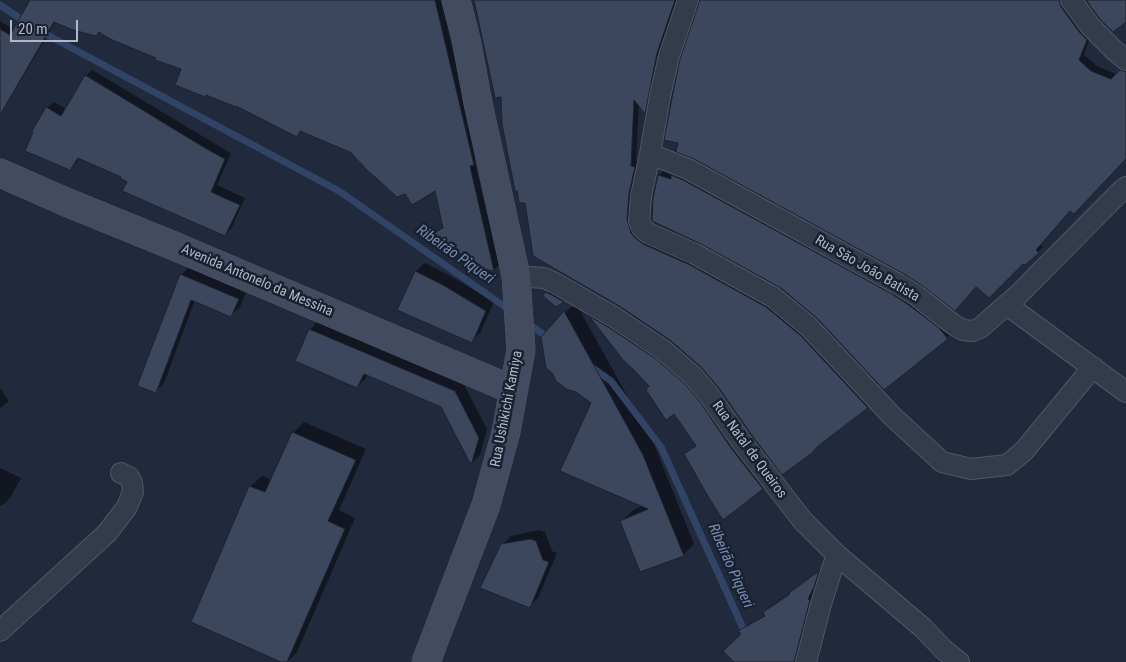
<!DOCTYPE html>
<meta charset="utf-8">
<style>
body{margin:0}
#map{position:relative;width:1126px;height:662px;overflow:hidden;background:#202a3c;font-family:"Roboto Condensed",sans-serif}
canvas{display:block}
.scale{position:absolute;left:10px;top:20px;width:68px;height:22px;box-sizing:border-box;border:2px solid #afb7c8;border-top:0;padding-left:6px;font-size:15px;line-height:18px;white-space:nowrap;color:#afb7c8;-webkit-text-stroke:4px #192130;paint-order:stroke}
</style>
<div id="map">
<canvas width="1126" height="662"></canvas>
<div class="scale">20 m</div>
</div>
<script>
const ctx = document.querySelector('canvas').getContext('2d');
ctx.lineJoin = 'round';
function fillPath(path, color) { ctx.fillStyle = color; ctx.fill(path, 'evenodd'); }
const toPath = rows => new Path2D(rows.map(r => 'M' + r).join(''));
function strokePath(path, color, width, dash) { ctx.strokeStyle = color; ctx.lineWidth = width; ctx.lineCap = dash ? 'butt' : 'round'; ctx.setLineDash(dash || []); ctx.stroke(path); }
function label(font, color, halo, rows, align = 'center') {
  ctx.font = font + ' "Roboto Condensed",sans-serif'; ctx.lineWidth = 5; ctx.setLineDash([]); ctx.textBaseline = 'middle'; ctx.strokeStyle = halo; ctx.fillStyle = color; for (const [text, x, y, turn = 0] of rows) {
    ctx.save(); ctx.translate(x, y); ctx.rotate((+turn || 0) * Math.PI / 180); ctx.textAlign = isNaN(turn) ? turn : align; if (halo) ctx.strokeText(text, 0, 0); ctx.fillText(text, 0, 0); ctx.restore();
  }
}
fillPath(toPath([
 [31,0,441,0,478,158,475,162,499,265,494,270,477,267,436,233,444,226,436,189,406,193,354,152,302,130,297,135,183,68,157,58,100,31,56,21,15,90,0,105,0,21,14,30],
 [475,0,678,0,650,108,645,112,639,103,636,161,640,162,632,214,772,302,872,402,867,407,818,445,720,387,702,366,526,201,502,96],
 [701,0,1066,0,1091,34,1084,55,1097,66,1118,75,1126,66,1126,157,1070,210,1040,244,1043,247,1025,263],
 [92,70,212,142,231,153,217,185,245,198,231,229,224,235,123,177,79,157,77,162,70,168,47,108,54,102,66,109,86,76],
 [664,170,678,171,915,301,952,333,884,388,818,318,781,287,654,198,659,175],
 [425,263,452,277,494,302,480,333,471,341,398,309,416,271],
 [190,266,247,290,240,307,231,315,195,300,164,383,156,391,181,275],
 [549,290,565,299,556,305,545,296],
 [571,307,578,307,654,444,694,544,683,555,622,521,633,510,643,506,592,403,559,318],
 [595,312,689,379,768,484,763,488,724,518,685,454,697,445,674,412,651,386,625,361,591,316],
 [318,321,463,383,487,429,480,455,472,463,442,406,367,374,366,378,357,387,310,330],
 [0,388,9,401,0,408],
 [304,422,366,449,339,510,355,518,297,652,287,662,284,662,250,487,262,476,272,480,293,433],
 [0,468,21,478,10,498,4,504,0,506],
 [539,530,545,532,552,551,557,553,538,598,529,606,502,545,511,536],
 [822,569,818,582,812,594,814,595,800,662,736,662,743,634,740,631,745,627,766,615,764,612,769,607,791,593,795,589]
]), '#0007');
strokePath(toPath([
 [0,5,27,23],
 [40,31,339,191,511,311],
 [526,322,550,339],
 [590,366,611,381,661,447,747,637]
]), '#324465', 7);
const building = toPath([
 [30,0,435,0,474,165,470,166,494,271,477,268,463,255,455,252,434,233,443,228,435,191,412,205,405,194,397,197,366,169,353,155,352,153,300,131,297,137,236,106,236,107,206,95,205,97,175,85,181,69,155,60,156,58,110,39,99,32,96,36,73,30,54,22,0,115,0,29,10,35,30,0],
 [474,0,675,0,657,53,645,114,634,100,631,166,635,167,629,194,627,220,631,233,634,237,643,244,690,265,766,307,801,336,868,408,818,446,812,453,782,475,751,434,719,388,701,367,670,340,621,307,533,256,525,203,519,203,517,191,515,191,502,124,501,97,495,98,474,0],
 [700,0,1059,0,1061,7,1080,33,1087,40,1079,60,1091,71,1111,79,1120,70,1126,72,1126,159,1074,214,1070,211,1036,250,1039,253,1025,265,1023,264,989,298,976,287,955,311,924,287,904,274,694,159,676,152,678,143,664,140,672,98,680,59,700,0],
 [1086,0,1126,0,1126,22,1113,32,1099,18,1086,0],
 [85,75,205,148,225,159,211,192,240,205,225,236,122,191,127,182,120,178,121,177,78,158,70,170,25,151,33,132,32,131,46,107,61,116,85,75],
 [658,175,671,179,671,175,683,180,892,294,910,306,939,328,948,339,884,390,818,319,781,288,701,244,652,221,653,198,658,175],
 [415,271,443,285,486,311,472,343,397,310,415,271],
 [180,274,239,299,231,317,191,300,156,393,137,386,180,274],
 [545,292,550,294,564,302,556,307,543,296,545,292],
 [564,311,643,455,684,556,640,572,620,521,648,509,560,471,591,403,576,392,566,389,556,381,553,374,546,368,541,337,564,311],
 [589,316,608,327,656,359,685,384,700,402,731,448,763,489,723,520,709,498,684,454,696,446,674,414,666,420,646,390,649,386,634,370,624,361,589,316],
 [309,329,455,391,479,438,471,465,441,407,364,374,357,388,295,361,309,329],
 [292,432,356,460,328,521,345,529,287,662,281,662,191,622,249,486,265,492,292,432],
 [530,539,536,541,543,560,549,562,530,608,480,588,501,544,530,539],
 [819,571,814,587,808,599,810,600,794,662,734,662,723,651,741,634,738,631,765,616,763,612,790,594,789,593,819,571]
]);
fillPath(building, '#3c465c');
strokePath(building, '#1b2332', 1);
const street = toPath([
 [688,0,669,56,660,96,650,154,641,196,639,221,642,228,648,233,695,254,773,297,809,327,892,416,942,462,971,469,1007,465,1024,451,1093,367],
 [1071,0,1090,26,1114,50,1126,60],
 [650,154,688,169,898,284,917,296,954,325,963,330,973,331,980,328,1019,294,1122,190,1126,187],
 [516,276,544,278,555,283,614,317,663,350,693,376,709,395,741,441,803,521,837,555,923,628,943,649,959,662],
 [1007,305,1126,392],
 [0,631,107,533,127,507,133,492,132,483,129,477,121,473],
 [806,662,821,604,832,569,837,555]
]);
const secondary = toPath([
 [0,173,66,202,174,246,513,390],
 [426,662,486,505,506,432,521,350,516,276,478,103,466,39,456,0]
]);
strokePath(street, '#4f5766', 22);
strokePath(secondary, '#4f5766', 29);
strokePath(street, '#343c4c', 20);
strokePath(secondary, '#424b5f', 28);
label('14px', '#afb7c8', '#192130', [
 ["Rua São João Batista",867,269,30],
 ["Avenida Antonelo da Messina",257,281,23],
 ["Rua Ushikichi Kamiya",507,409,-79],
 ["Rua Natal de Queiros",749,450,54]
]);
label('italic 15px', '#748bb2', '#192130', [
 ["Ribeirão Piqueri",455,255,35],
 ["Ribeirão Piqueri",730,566,66]
]);
</script>
